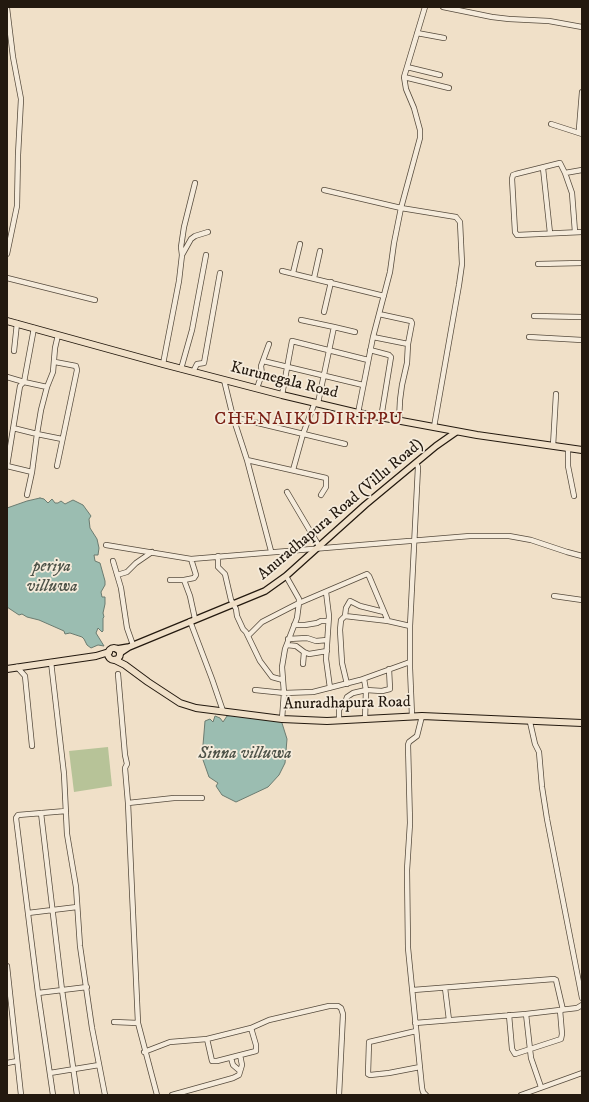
<!DOCTYPE html>
<style>
body{margin:0}
#map{position:relative;width:589px;height:1102px;overflow:hidden;background:#f0e0c8;font-family:"IM FELL DW Pica",serif}
canvas{display:block}
.frame{position:absolute;inset:0;border:8px solid #23190f;pointer-events:none}
</style>
<div id="map">
<canvas width="589" height="1102"></canvas>
<div class="frame"></div>
</div>
<script>
const ctx = document.querySelector('canvas').getContext('2d');
ctx.lineJoin = 'round';
function fillPath(path, color) { ctx.fillStyle = color; ctx.fill(path, 'evenodd'); }
const toPath = rows => new Path2D(rows.map(r => 'M' + r).join(''));
function strokePath(path, color, width, dash) { ctx.strokeStyle = color; ctx.lineWidth = width; ctx.lineCap = dash ? 'butt' : 'round'; ctx.setLineDash(dash || []); ctx.stroke(path); }
function label(font, color, halo, rows, align = 'center') {
  ctx.font = font + ' "IM FELL DW Pica",serif'; ctx.lineWidth = 3.5; ctx.setLineDash([]); ctx.textBaseline = 'middle'; ctx.strokeStyle = halo; ctx.fillStyle = color; for (const [text, x, y, turn = 0] of rows) {
    ctx.save(); ctx.translate(x, y); ctx.rotate((+turn || 0) * Math.PI / 180); ctx.textAlign = isNaN(turn) ? turn : align; if (halo) ctx.strokeText(text, 0, 0); ctx.fillText(text, 0, 0); ctx.restore();
  }
}
fillPath(toPath([
 [108,747,112,786,74,792,69,751]
]), '#b7c398');
const water = toPath([
 [40,498,44,499,48,503,52,499,55,503,58,503,61,501,65,504,73,500,83,505,91,516,89,519,90,528,97,539,99,548,98,555,94,555,95,561,100,563,105,581,105,585,101,592,102,597,105,597,105,604,103,613,104,617,103,618,103,631,102,632,98,628,96,633,104,646,98,645,91,648,87,645,84,639,82,637,70,633,65,634,64,631,39,620,27,617,22,614,19,615,7,607,7,508,27,501,40,498],
 [234,715,281,720,287,739,285,763,279,775,268,787,236,802,222,795,216,786,218,783,209,777,202,757,205,721,210,719,213,722,215,716,220,718,223,722,227,716,234,715]
]);
fillPath(water, '#9bbdb1');
strokePath(water, '#6b7b70', 1);
const minor = toPath([
 [443,7,492,17,509,19,549,21,582,27],
 [7,8,13,57,21,99,18,155,17,206,7,254],
 [417,33,444,38],
 [407,67,440,75],
 [404,77,449,88],
 [582,92,579,129,582,133],
 [551,124,582,134],
 [543,168,550,233],
 [582,170,565,173,560,163,516,174,513,175,512,179,515,232,517,235,582,232],
 [565,173,572,193,575,232],
 [324,190,401,208,456,217,460,222,462,264,459,285,434,427],
 [182,255,191,239,195,236,208,232],
 [538,264,582,263],
 [282,271,384,296],
 [293,273,300,244],
 [7,278,95,300],
 [314,278,320,251],
 [324,312,331,282],
 [534,316,582,317],
 [301,320,334,327],
 [373,337,408,344,412,323,411,321,379,314],
 [529,337,582,340],
 [370,350,389,355,391,357,381,418],
 [14,351,17,323],
 [263,361,363,385],
 [55,362,76,366,77,370,57,466],
 [163,364,179,281,182,255,181,247,184,227,195,183],
 [181,369,192,330,206,255],
 [193,372,197,364,204,363,220,273],
 [7,377,24,382,34,328],
 [224,380,233,417,247,460,271,551],
 [47,387,41,410,37,434,62,439],
 [257,388,262,374,261,366,269,344],
 [282,395,292,341,368,360],
 [318,403,334,327,355,332],
 [358,413,373,337,390,272,394,243,401,208,420,138,420,130,414,108,406,89,404,77,425,7],
 [233,417,345,444],
 [399,421,400,400,402,385,407,363,408,344],
 [13,428,37,434,32,472],
 [553,446,556,394],
 [568,448,568,466,574,496],
 [247,460,326,478,326,487,321,495],
 [7,466,20,386,24,382,47,387,53,372,55,348,58,335],
 [7,466,32,472,27,495],
 [293,470,303,434,315,402],
 [287,492,319,546],
 [106,545,191,559,470,536,509,536,531,540,567,552,582,556],
 [218,556,218,567,225,574,231,600,236,609,237,616,243,629,246,632,260,661,272,677,283,680],
 [191,559,196,575,194,578,184,580,190,596,195,619],
 [113,561,121,588,127,628,133,645],
 [117,575,127,572,136,563,152,552],
 [170,580,184,580],
 [326,592,329,616,326,659,330,688],
 [554,596,582,600],
 [345,616,388,621],
 [190,621,212,679,223,711],
 [294,625,305,625,317,623,321,621,328,621],
 [248,636,262,622,299,603,367,574,369,576,388,621,410,626],
 [288,639,307,638,316,641,327,640],
 [287,645,296,646,304,652,309,654,327,651],
 [51,662,64,774,67,834,76,887,80,946,92,1028,105,1095],
 [303,664,304,652],
 [17,667,25,676,32,746],
 [118,674,125,755,127,764,125,768,128,803,138,1023,157,1095],
 [364,679,366,690,365,719],
 [347,684,342,663,340,630,341,620,345,616,346,608,350,601,360,606,384,612],
 [255,690,284,693,313,692,360,680,410,662],
 [412,716,410,668,410,626,418,467,416,463],
 [422,716,417,736,409,742,408,745,410,823,407,870,408,948,422,1088,423,1092,426,1095],
 [282,719,284,693,282,667,285,649,297,618,299,603,299,599,286,576],
 [339,720,339,710,341,706,345,703,347,697,353,693,366,690,382,691,390,689,389,669],
 [530,722,535,744,539,752,542,787,547,819,582,998],
 [128,803,174,798,202,798],
 [41,813,62,990,77,1095],
 [28,913,77,907],
 [7,966,21,1095],
 [445,988,449,1020],
 [413,990,554,979,556,980,563,1010],
 [38,993,87,987],
 [526,1014,531,1058,541,1087],
 [509,1015,512,1049,515,1054,561,1039,562,1034,560,1010],
 [114,1022,138,1023],
 [415,1023,526,1014,577,1008,582,1005],
 [416,1031,369,1042,368,1074,370,1075,389,1073,420,1067],
 [207,1039,212,1061,217,1061,256,1051,256,1045,251,1028],
 [144,1052,170,1042,207,1039,251,1028,269,1020,329,1006,338,1006,341,1008,343,1014,339,1095],
 [231,1058,233,1065,240,1071],
 [7,1063,17,1061],
 [50,1073,99,1065],
 [53,1095,38,993,16,818,18,815,66,811],
 [172,1095,233,1078,239,1075,242,1065,240,1055],
 [521,1095,582,1073]
]);
const major = toPath([
 [117,649,129,647,265,591,286,576,365,505,436,446,456,432],
 [120,653,129,647]
]);
const highway = toPath([
 [7,321,163,364,282,395,358,413,477,435,582,450],
 '108 654a6 6 0 1 1 12 0a6 6 0 1 1-12 0Z',
 [115,660,125,665,148,682,180,703,196,708,282,719,327,721,422,716,582,723],
 [7,669,96,656,109,652]
]);
strokePath(minor, '#564b3d', 6);
strokePath(major, '#23190f', 8);
strokePath(highway, '#23190f', 8);
strokePath(minor, '#f5ebdb', 4.5);
strokePath(major, '#f0e0c8', 5.5);
strokePath(highway, '#f0e0c8', 6);
label('16px', '#23190f', '#f5ebdb', [
 ["Kurunegala Road",284,381,14],
 ["Anuradhapura Road (Villu Road)",341,510,-40],
 ["Anuradhapura Road",347,704,-1]
]);
label('italic 17px', '#4d5248', '#f5ebdb', [
 ["periya",52,567],
 ["villuwa",52,587],
 ["Sinna villuwa",245,754]
]);
ctx.letterSpacing = '1px';
label('18px', '#7a1f14', '#f5ebdb', [
 ["CHENAIKUDIRIPPU",309,420]
]);
ctx.letterSpacing = '0px';
</script>
